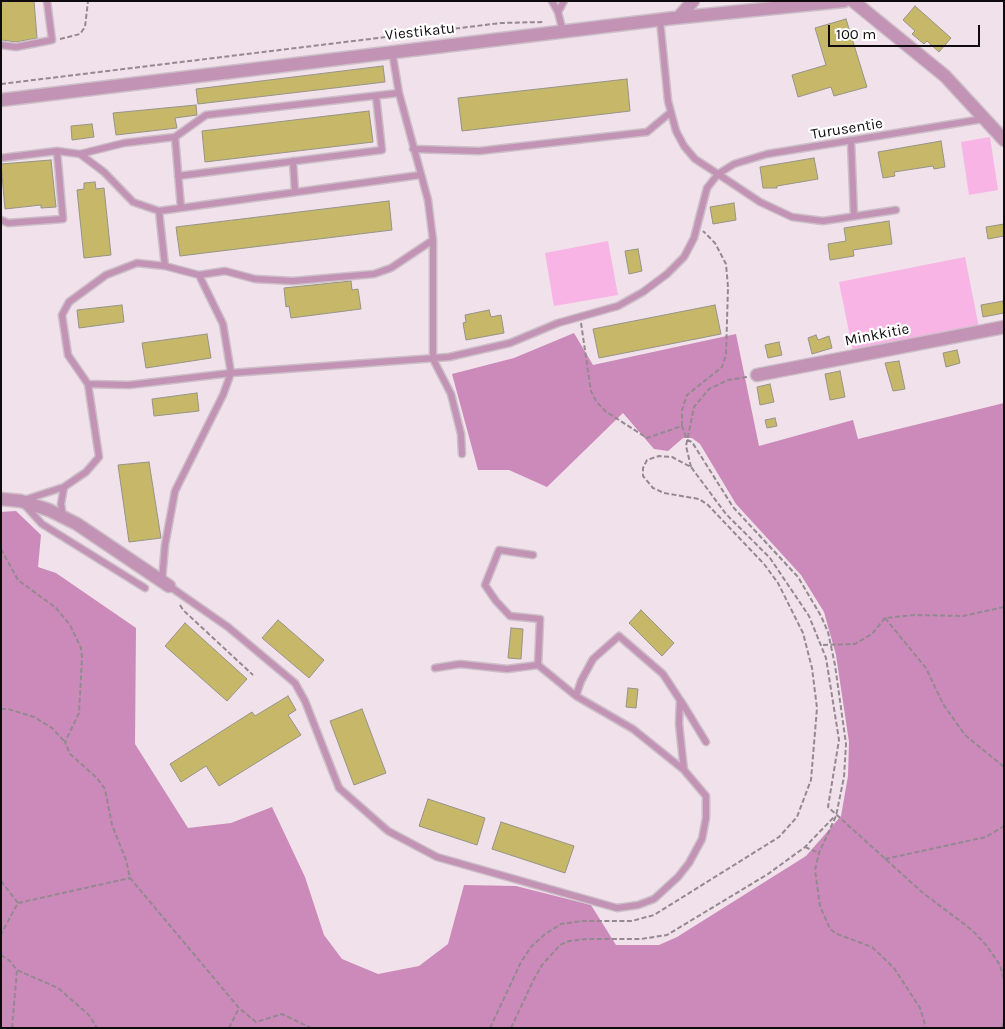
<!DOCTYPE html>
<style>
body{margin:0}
#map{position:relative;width:1005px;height:1029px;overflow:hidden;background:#f0e1eb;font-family:Karla,sans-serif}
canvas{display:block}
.frame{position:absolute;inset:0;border:2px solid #0e0a0d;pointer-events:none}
.scale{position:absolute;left:828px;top:25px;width:152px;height:22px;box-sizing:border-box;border:2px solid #0e0a0d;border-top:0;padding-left:6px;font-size:15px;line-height:18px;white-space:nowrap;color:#0e0a0d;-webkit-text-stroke:4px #fff;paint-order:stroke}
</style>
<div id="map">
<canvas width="1005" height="1029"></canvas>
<div class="frame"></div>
<div class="scale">100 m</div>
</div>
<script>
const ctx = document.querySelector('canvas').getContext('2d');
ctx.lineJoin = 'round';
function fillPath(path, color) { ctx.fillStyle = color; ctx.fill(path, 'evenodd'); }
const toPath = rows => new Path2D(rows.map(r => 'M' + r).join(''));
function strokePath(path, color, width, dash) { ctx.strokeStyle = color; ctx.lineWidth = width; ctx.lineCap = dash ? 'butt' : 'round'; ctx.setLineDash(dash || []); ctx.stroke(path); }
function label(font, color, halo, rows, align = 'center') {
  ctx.font = font + ' Karla,sans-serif'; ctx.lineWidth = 4.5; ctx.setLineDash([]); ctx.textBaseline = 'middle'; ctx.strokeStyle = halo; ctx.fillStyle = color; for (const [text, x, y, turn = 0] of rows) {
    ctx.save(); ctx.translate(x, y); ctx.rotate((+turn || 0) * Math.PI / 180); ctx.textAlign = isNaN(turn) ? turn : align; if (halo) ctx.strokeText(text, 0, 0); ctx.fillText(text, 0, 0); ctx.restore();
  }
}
fillPath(toPath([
 [990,137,998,190,969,195,961,142],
 [608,241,618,295,554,306,545,253],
 [965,257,979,328,853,352,839,282]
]), '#f7b4e4');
fillPath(toPath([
 [574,333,593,365,736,334,759,446,853,420,858,439,1004,403,1004,1028,1,1028,1,512,16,511,41,535,38,567,56,573,136,628,135,744,188,828,231,823,272,807,305,877,324,935,342,959,378,974,419,966,448,944,464,885,516,886,591,905,616,945,659,945,677,937,806,856,841,816,848,776,849,742,836,655,824,612,801,575,736,504,700,444,692,438,683,438,668,451,654,449,623,413,547,487,509,470,478,470,452,374,514,358]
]), '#cb8ab9');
const building = toPath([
 [1,1,34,1,37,38,16,42,1,40,1,1],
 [915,6,951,38,939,52,927,41,924,44,912,34,915,31,903,20,915,6],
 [846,19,867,87,834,96,831,87,798,97,792,75,826,65,815,28,846,19],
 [383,66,385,82,198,104,196,89,383,66],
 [627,79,630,111,462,131,458,98,627,79],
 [196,105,197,115,175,118,177,128,116,135,113,113,196,105],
 [369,111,373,142,205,162,202,131,369,111],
 [92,124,94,137,72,140,71,126,92,124],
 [941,141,945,167,934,169,933,166,894,172,895,176,883,178,878,152,941,141],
 [814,158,818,179,777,186,777,188,763,188,760,167,814,158],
 [51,160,56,207,41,208,41,205,5,209,1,164,51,160],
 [95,182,96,189,104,188,111,255,84,258,77,190,84,189,84,183,95,182],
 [389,201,392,230,180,256,176,227,389,201],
 [734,203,736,220,713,224,710,207,734,203],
 [889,221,892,244,853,250,854,256,830,260,828,244,846,241,844,228,889,221],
 [1004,224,1004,236,988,239,986,227,1004,224],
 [638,249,642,271,629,274,625,251,638,249],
 [351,281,352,290,358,289,361,309,291,318,289,306,286,307,284,288,351,281],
 [1003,301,1004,313,983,317,981,305,1003,301],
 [122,305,124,322,79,328,77,310,122,305],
 [715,305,721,334,599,358,593,329,715,305],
 [489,310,491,317,501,315,504,333,466,340,463,323,466,322,465,315,489,310],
 [207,334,211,358,146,368,142,343,207,334],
 [816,335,818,340,829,336,832,348,812,354,808,338,816,335],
 [779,342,782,355,768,358,765,345,779,342],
 [957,350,960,363,946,367,943,353,957,350],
 [899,361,905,389,893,391,885,363,899,361],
 [840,371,845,397,830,400,825,374,840,371],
 [770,384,774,402,760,405,757,387,770,384],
 [197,393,199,411,154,416,152,399,197,393],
 [775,418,777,426,767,428,765,420,775,418],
 [149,462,161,538,129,542,118,465,149,462],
 [641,610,674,643,662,656,629,623,641,610],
 [278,620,324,660,309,678,262,638,278,620],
 [185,623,247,679,227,701,165,646,185,623],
 [511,628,523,629,521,659,508,658,511,628],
 [628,688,638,689,636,708,626,707,628,688],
 [288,696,296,710,288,715,301,735,219,786,206,766,181,782,170,764,252,712,255,716,288,696],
 [362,709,386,773,354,785,330,721,362,709],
 [428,799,485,818,477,845,419,826,428,799],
 [501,822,574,846,565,873,492,849,501,822]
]);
fillPath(building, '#c6b769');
strokePath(building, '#969486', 1);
const service = toPath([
 [552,1,558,12,563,32],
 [558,12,564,1],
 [1,45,16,47,52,40,47,1],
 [392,51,399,93,428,200,433,240,433,359,451,394,461,434,462,454],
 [175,137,181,208],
 [851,141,854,216],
 [413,149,479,151,647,132,671,112],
 [80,154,124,143,175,137,206,115,399,93],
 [1,158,57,151,80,154,104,172,133,202,159,211,420,175],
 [293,161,295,192],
 [178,176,382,150,376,96],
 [896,210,823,221,792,217,760,202,718,174,734,164,767,154,983,119],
 [159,211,165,266],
 [1,220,8,223,63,219,57,151],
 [199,275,225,271,255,279,293,281,374,274,391,268,433,240],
 [88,384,129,385,231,373,449,357,510,343,558,323,618,306,643,292,667,274,684,257,694,238,707,188,718,174,695,159,684,146,676,131,668,101,660,20],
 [63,516,61,504,64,487],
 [169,586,228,627,295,683,305,701,339,788,388,831,437,857,617,908,638,905,654,899,678,877,689,863,702,839,706,818,706,796,684,770,633,729,576,696,538,665,540,619,510,616,496,601,485,585,499,550,533,555],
 [145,588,42,524,21,501,64,487,86,472,99,457,88,384,68,355,62,315,69,302,106,275,137,263,165,266,199,275,223,324,231,373,223,395,175,491,165,545,162,580],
 [435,668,460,664,507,669,538,665],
 [576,696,581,681,593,659,619,636,663,674,680,700,679,724,684,770],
 [681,701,706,742]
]);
const minor = toPath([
 [853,1,945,76,1004,140],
 [679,17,693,1],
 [1,100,674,18,844,1],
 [757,375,1004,327],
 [1,499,21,501,49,510,77,524,169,586]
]);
strokePath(service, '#ccbfc7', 9);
strokePath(minor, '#ccbfc7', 15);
strokePath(toPath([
 [60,39,80,34,85,27,88,1],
 [1,84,501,23,543,22],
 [581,323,591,391,596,401,605,411,647,438,682,426,687,440,692,442,733,507,798,577,821,616,828,632,835,665,846,744,844,777,836,816,819,853,815,870,820,906,830,929,837,934,872,947,894,968,920,1008,926,1028],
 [682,426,682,410,687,395,722,367,726,355,728,287,726,264,715,243,703,231],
 [691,467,686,446,694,407,709,389,728,380,747,377],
 [1,549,18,580,56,608,70,625,81,648,82,658,79,713,65,742,70,754,97,778,105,789,112,825,126,860,130,878,239,1008,256,1022,282,1014,311,1028],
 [180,605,183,610,253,675],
 [885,618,926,668,943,704,965,735,1004,767],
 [823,645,855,644,872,634,885,618,916,615,963,616,1004,607],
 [1,709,8,709,34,717,52,728,65,742],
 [805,847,819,853],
 [885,859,986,837,1004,826],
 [1,881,18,903,1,934],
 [18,903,130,878],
 [1,955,10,961,17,970,58,988,89,1015,97,1028],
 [12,1028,17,970],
 [229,1028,239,1008],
 [490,1028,521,962,531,947,545,934,561,924,582,921,632,921,654,915,779,837,797,817,811,780,817,708,812,668,803,633,778,583,764,564,708,505,699,499,664,493,653,488,643,476,643,468,647,460,659,456,672,457,691,467,726,514,770,558,809,616,826,658,839,740,828,807,923,893,972,930,986,945,1000,965,1004,980],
 [511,1028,533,981,542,965,560,945,569,941,587,939,641,939,667,935,768,874,805,847,834,817],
 [1002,1028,1004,1019]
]), '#948991', 2, [5, 2.5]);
strokePath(service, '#c293b5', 6);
strokePath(minor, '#c293b5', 12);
label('15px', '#0e0a0d', '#fff', [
 ["Viestikatu",420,32,-6],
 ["Turusentie",847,129,-9],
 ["Minkkitie",877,335,-11]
]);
</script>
